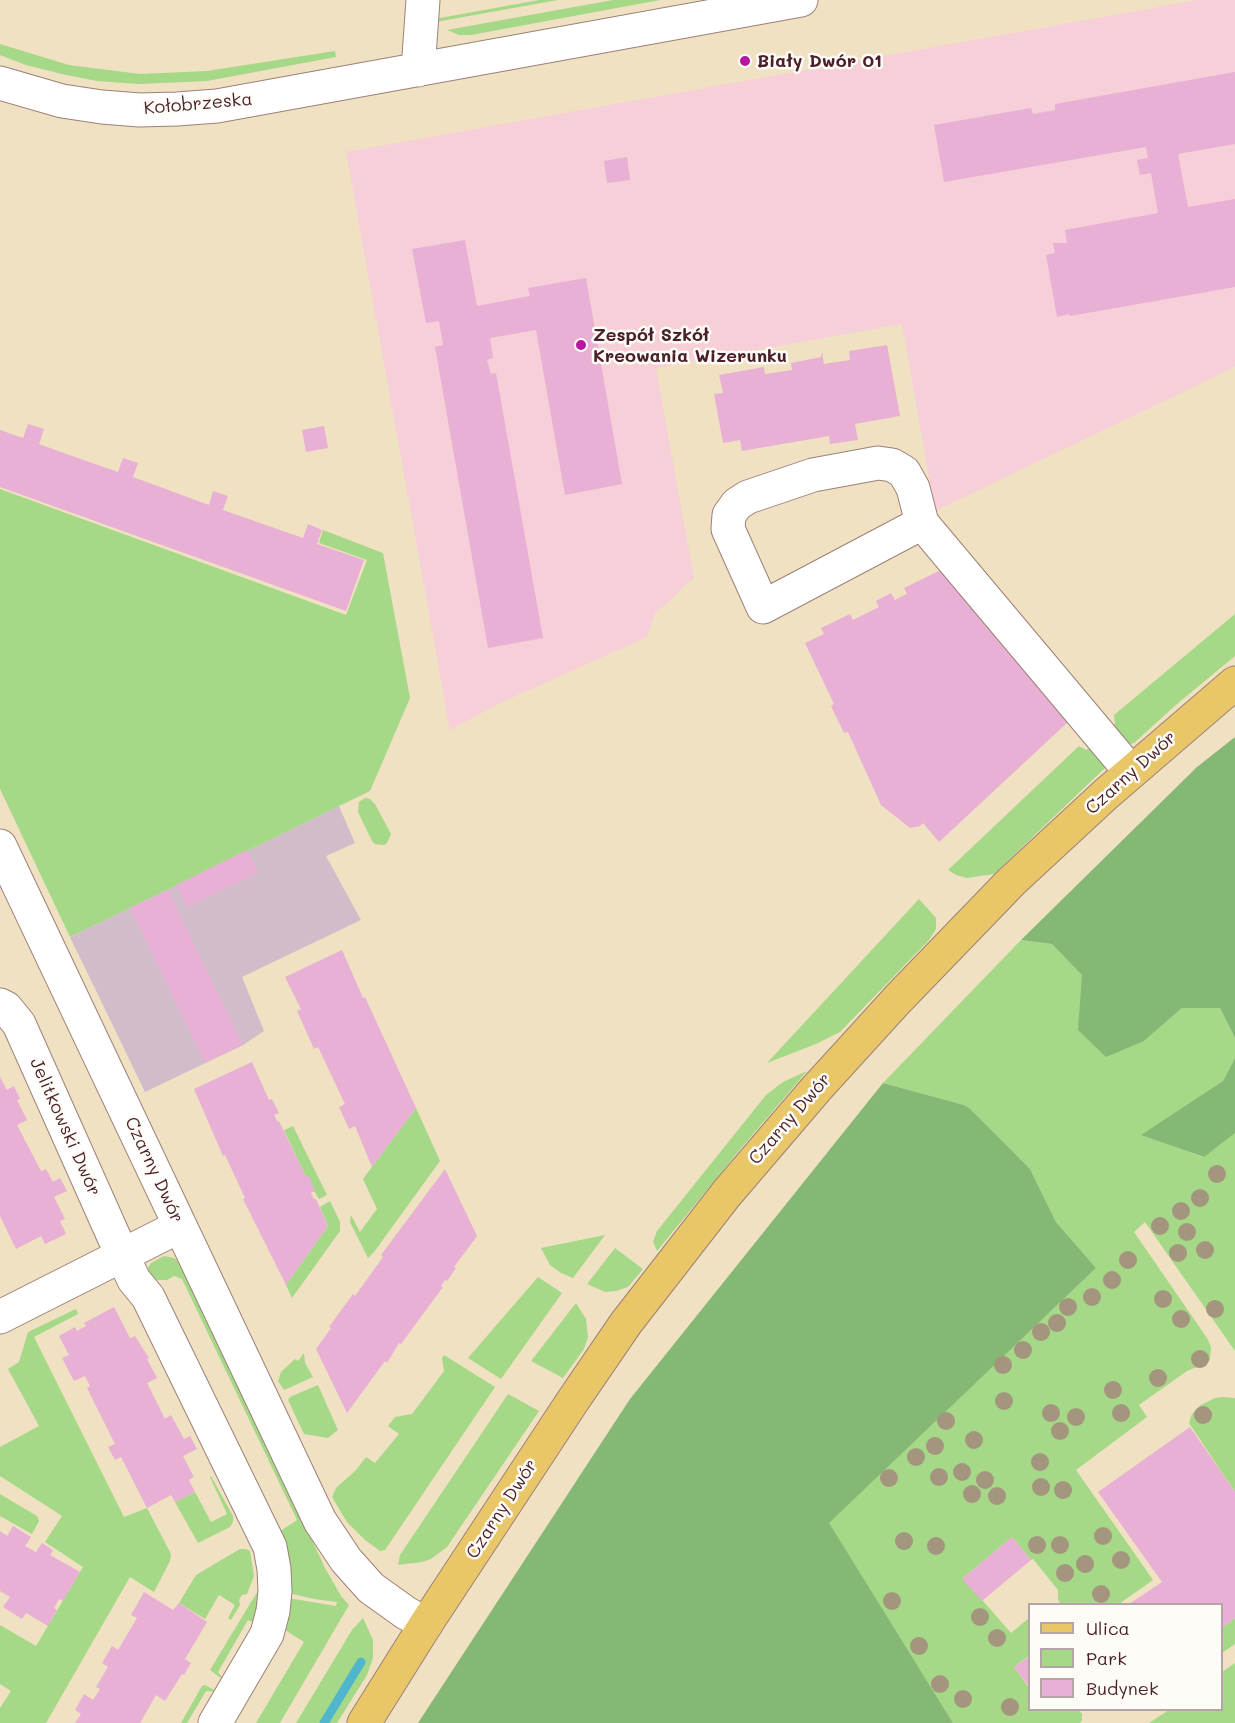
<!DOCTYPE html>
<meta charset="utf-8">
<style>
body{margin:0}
#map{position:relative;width:1235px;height:1723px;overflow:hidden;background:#f0e1c3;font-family:Mali,sans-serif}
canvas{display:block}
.legend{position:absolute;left:1028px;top:1603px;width:195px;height:108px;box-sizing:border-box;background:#fdfcf7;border:2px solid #b5a4a5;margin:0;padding:8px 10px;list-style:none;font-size:18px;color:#4a1f2b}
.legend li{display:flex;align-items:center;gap:12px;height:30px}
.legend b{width:30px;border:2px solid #b5a4a5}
</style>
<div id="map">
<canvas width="1235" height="1723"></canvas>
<ul class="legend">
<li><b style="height:8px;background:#e9c769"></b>Ulica</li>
<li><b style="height:16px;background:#a5d887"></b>Park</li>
<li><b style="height:16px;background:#e7b0d4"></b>Budynek</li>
</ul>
</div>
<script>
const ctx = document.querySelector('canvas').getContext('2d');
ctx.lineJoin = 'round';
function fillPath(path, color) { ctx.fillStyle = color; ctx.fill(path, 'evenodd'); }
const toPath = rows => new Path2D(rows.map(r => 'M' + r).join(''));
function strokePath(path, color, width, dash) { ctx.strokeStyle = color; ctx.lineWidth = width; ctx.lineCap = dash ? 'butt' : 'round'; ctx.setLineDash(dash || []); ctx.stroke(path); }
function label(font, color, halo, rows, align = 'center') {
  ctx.font = font + ' Mali,sans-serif'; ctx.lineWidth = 5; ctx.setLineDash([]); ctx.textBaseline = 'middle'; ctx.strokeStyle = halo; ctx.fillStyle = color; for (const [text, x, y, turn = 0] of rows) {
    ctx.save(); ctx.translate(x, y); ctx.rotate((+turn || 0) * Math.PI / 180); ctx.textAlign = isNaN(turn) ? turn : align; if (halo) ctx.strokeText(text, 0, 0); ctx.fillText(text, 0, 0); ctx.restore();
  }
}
fillPath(toPath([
 [1198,0,1235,0,1235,367,935,511,902,324,656,368,694,579,685,585,671,600,655,613,647,637,500,703,450,730,346,152]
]), '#f6cfd8');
fillPath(toPath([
 [339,806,355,843,326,856,361,920,242,977,264,1031,243,1045,145,1092,70,937]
]), '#d1bdca');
fillPath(toPath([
 [539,0,558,0,430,23,429,20],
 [613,0,660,0,471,35,459,35,447,30],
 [0,44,69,65,140,74,207,71,335,51,336,57,207,81,139,84,97,81,66,75,26,65,0,55],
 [0,489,346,615,367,560,319,543,323,530,383,553,410,698,370,791,70,937,0,789],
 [1235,614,1235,656,1177,704,1134,743,1127,745,1110,730,1115,724,1114,715],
 [1079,746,1086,750,1094,746,1106,767,994,874,967,878,956,875,948,870],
 [365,798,370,799,375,804,391,834,387,843,384,845,375,844,372,841,358,812,359,802],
 [919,899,936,918,936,929,929,940,840,1032,816,1044,767,1063],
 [1021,940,1052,944,1083,975,1079,1030,1144,1041,1182,1008,1220,1008,1235,1038,1235,1058,1223,1081,1142,1135,1203,1157,1235,1133,1235,1351,1145,1222,1134,1232,1207,1338,1211,1347,1210,1360,1203,1367,1194,1368,1187,1371,1139,1405,1147,1417,1076,1470,1153,1580,1119,1604,1061,1604,1058,1600,1058,1590,1033,1559,1031,1560,1012,1537,963,1578,1011,1633,1029,1618,1029,1656,1014,1667,1029,1688,1030,1710,1079,1710,1082,1714,1082,1720,1080,1723,953,1723,828,1523,1096,1268,1056,1222,1030,1169,964,1105,883,1083],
 [807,1071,737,1153,657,1251,653,1242,657,1231,766,1095,783,1082],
 [416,1108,440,1161,374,1252,368,1258,350,1222,351,1215,360,1232,377,1209,363,1179],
 [293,1126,327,1195,319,1199,306,1177,284,1130],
 [330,1201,340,1222,340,1231,292,1298,286,1285,328,1226,320,1207],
 [605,1235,573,1278,561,1273,550,1265,541,1248],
 [615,1248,643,1269,628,1287,616,1291,605,1292,587,1284],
 [164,1256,174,1258,179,1262,223,1351,325,1568,341,1596,349,1605,280,1723,256,1723,304,1642,282,1628,288,1598,336,1606,337,1602,314,1599,288,1593,279,1532,297,1520,182,1279,174,1276,167,1280,157,1280,149,1274,148,1268,151,1263],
 [538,1277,562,1293,501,1379,468,1358],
 [576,1303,586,1319,588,1337,584,1349,563,1378,531,1361],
 [76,1309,78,1314,34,1337,124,1517,147,1508,171,1554,170,1561,154,1592,130,1577,46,1723,0,1723,0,1708,11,1691,0,1684,0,1625,36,1646,83,1567,45,1542,62,1516,0,1476,0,1447,39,1426,8,1369,19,1362,28,1332],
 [304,1353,305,1363,313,1377,284,1390,278,1381,281,1372,295,1359,298,1361],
 [444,1355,495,1387,385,1550,380,1551,365,1540,347,1522,332,1497,336,1488,356,1470,366,1457,375,1463,399,1434,388,1426,395,1417,412,1414,444,1371,442,1358],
 [318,1385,338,1430,328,1438,304,1434,288,1400,290,1397],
 [508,1394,539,1411,447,1547,431,1559,422,1562,398,1565,400,1555],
 [1222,1397,1235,1398,1235,1492,1189,1423,1192,1414,1201,1405,1215,1398],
 [211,1476,233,1516,233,1522,230,1527,198,1543,175,1502,195,1492,211,1522,227,1514,210,1477],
 [0,1494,37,1516,39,1521,32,1534,0,1516],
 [240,1549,246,1549,250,1551,254,1576,247,1594,242,1595,239,1600,240,1605,231,1620,228,1618,235,1605,219,1595,205,1619,179,1603,196,1575],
 [265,1579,255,1623,248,1620,218,1672,225,1681,210,1670],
 [363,1618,373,1640,373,1658,367,1675,337,1723,296,1723,352,1630],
 [1235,1618,1235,1644,1222,1653,1222,1628],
 [1235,1663,1235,1723,1149,1723,1169,1710,1222,1710,1222,1672],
 [205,1685,218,1692,206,1691,187,1723,181,1723,202,1686]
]), '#a5d887');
fillPath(toPath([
 [1235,737,1235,1038,1220,1008,1182,1008,1144,1041,1106,1057,1078,1030,1082,975,1052,944,1021,940,1197,767],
 [1235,1058,1235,1133,1204,1157,1141,1135,1223,1081],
 [883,1083,964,1105,970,1109,1030,1169,1056,1222,1096,1268,829,1523,953,1723,418,1723,630,1399]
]), '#84b874');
strokePath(toPath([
 [324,1723,361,1662]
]), '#4fb6cd', 9);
fillPath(toPath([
 [1235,72,1235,144,1178,154,1188,207,1235,199,1235,287,1070,316,1069,314,1057,317,1046,255,1055,253,1053,243,1067,243,1065,230,1158,213,1151,173,1140,175,1137,160,1148,158,1146,147,944,182,934,125,1031,108,1033,114,1055,110,1055,104],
 [627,157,630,180,607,183,604,161],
 [465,240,477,306,530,296,528,288,586,278,622,484,565,495,536,330,490,338,493,358,487,360,491,374,496,373,543,638,488,648,435,347,443,345,439,321,426,323,412,249],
 [887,345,900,416,855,424,858,440,830,444,829,436,742,451,740,440,723,443,714,394,723,393,719,375,764,367,765,374,792,370,791,363,821,357,822,352,824,364,850,360,849,351],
 [28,424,44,429,39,444,72,456,118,472,123,458,138,463,133,477,209,505,213,491,228,496,223,510,303,538,308,524,322,530,317,544,364,560,346,611,0,487,0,430,23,438],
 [324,426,328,448,306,452,302,430],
 [949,566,965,600,972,597,988,628,991,626,1068,722,939,842,923,823,920,826,910,828,881,805,848,732,844,733,831,706,834,704,805,643,824,634,821,628,850,614,853,620,879,607,876,601,891,593,895,600,907,594,904,588],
 [247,850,258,873,187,907,176,885],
 [168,890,243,1045,205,1063,130,908],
 [342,950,360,991,363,998,365,997,416,1108,372,1167,355,1126,349,1129,339,1107,345,1104,318,1047,314,1049,297,1011,301,1009,285,977],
 [252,1062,269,1100,272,1099,279,1113,274,1115,278,1122,279,1121,306,1177,309,1176,315,1191,311,1193,314,1199,316,1199,328,1226,286,1285,243,1199,245,1198,225,1155,223,1156,194,1089],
 [0,1077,7,1090,14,1086,20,1099,17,1100,27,1120,17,1125,41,1171,46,1169,53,1182,60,1178,67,1191,54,1197,65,1219,60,1221,66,1234,45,1244,41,1236,16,1249,0,1216],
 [445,1169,477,1236,454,1267,456,1268,447,1281,445,1280,441,1286,443,1287,401,1344,399,1343,387,1363,385,1361,347,1413,316,1349,331,1328,329,1327,353,1294,355,1296,383,1257,381,1255],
 [114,1307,130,1338,135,1336,149,1358,147,1359,157,1378,147,1383,165,1419,171,1415,184,1439,190,1436,197,1449,183,1456,194,1477,189,1480,195,1492,175,1502,171,1495,147,1508,121,1457,115,1460,108,1447,115,1444,87,1388,90,1386,85,1376,74,1381,62,1358,69,1355,59,1336,75,1327,77,1331,86,1326,84,1323],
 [1190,1427,1235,1492,1235,1618,1222,1628,1222,1604,1129,1604,1162,1582,1098,1492],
 [13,1526,31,1537,25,1546,36,1552,42,1543,53,1550,50,1555,80,1572,63,1601,59,1599,54,1608,57,1610,48,1626,26,1613,22,1619,3,1607,10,1597,0,1591,0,1531,7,1536],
 [1012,1537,1031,1560,982,1601,962,1579],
 [144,1592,173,1610,179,1603,207,1622,185,1659,191,1663,184,1675,182,1674,165,1701,156,1695,140,1723,75,1723,81,1714,75,1710,84,1694,93,1700,100,1689,96,1687,108,1667,102,1663,112,1646,118,1650,137,1618,131,1615],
 [1030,1656,1030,1688,1014,1667]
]), '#e7b0d4');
const minor = toPath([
 [418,70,423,0],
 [0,83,62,101,102,107,140,110,177,109,217,106,801,0],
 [922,523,913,488,904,472,892,465,878,463,813,475,748,497,737,504,729,515,728,529,763,607,922,523,1131,772],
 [0,846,320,1521,346,1560,371,1588,406,1613,426,1624],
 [0,1005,6,1008,19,1024,122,1255,134,1280,148,1297,270,1547,274,1569,275,1591,273,1611,267,1634,215,1723],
 [0,1317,180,1226]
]);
const major = toPath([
 [364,1723,426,1624,572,1402,626,1323,727,1193,816,1089,898,999,1011,882,1106,794,1235,683]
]);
strokePath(minor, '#9d8077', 35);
strokePath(major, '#9d8077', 35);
strokePath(minor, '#fff', 33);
strokePath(major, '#e9c769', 33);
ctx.fillStyle = '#a4957f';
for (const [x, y] of [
 [1217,1174],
 [1200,1198],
 [1181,1211],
 [1160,1226],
 [1187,1232],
 [1205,1250],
 [1178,1253],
 [1128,1260],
 [1112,1280],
 [1092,1297],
 [1163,1299],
 [1068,1307],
 [1215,1309],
 [1181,1319],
 [1057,1323],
 [1041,1332],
 [1023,1350],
 [1200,1359],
 [1003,1365],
 [1158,1378],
 [1113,1390],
 [1004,1401],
 [1051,1413],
 [1121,1413],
 [1203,1415],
 [1076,1417],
 [946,1421],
 [1060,1431],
 [974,1440],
 [935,1446],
 [916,1457],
 [1040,1462],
 [962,1472],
 [939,1477],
 [889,1478],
 [985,1480],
 [1041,1487],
 [1063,1490],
 [972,1494],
 [997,1496],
 [1103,1536],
 [904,1541],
 [1037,1545],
 [1060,1545],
 [936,1546],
 [1121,1560],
 [1085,1564],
 [1065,1573],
 [1101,1594],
 [892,1601],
 [980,1617],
 [997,1638],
 [919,1646],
 [940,1684],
 [963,1699],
 [1010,1707]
]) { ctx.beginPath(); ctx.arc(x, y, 9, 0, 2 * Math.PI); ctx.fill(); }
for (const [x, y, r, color] of [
 [745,61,6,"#b5179e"],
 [581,345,6,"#b5179e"]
]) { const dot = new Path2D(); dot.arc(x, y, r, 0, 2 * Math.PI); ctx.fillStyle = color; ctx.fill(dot); strokePath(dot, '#fdfcf7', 2); }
label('bold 18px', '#4a1f2b', '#fdfcf7', [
 ["Biały Dwór 01",757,61],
 ["Zespół Szkół",593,335],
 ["Kreowania Wizerunku",593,356]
], 'left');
label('18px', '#4a1f2b', '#fdfcf7', [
 ["Kołobrzeska",198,104,-5],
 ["Czarny Dwór",1131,773,-42],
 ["Czarny Dwór",790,1119,-49],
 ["Jelitkowski Dwór",65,1127,66],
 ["Czarny Dwór",154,1170,65],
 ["Czarny Dwór",502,1509,-57]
]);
</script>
